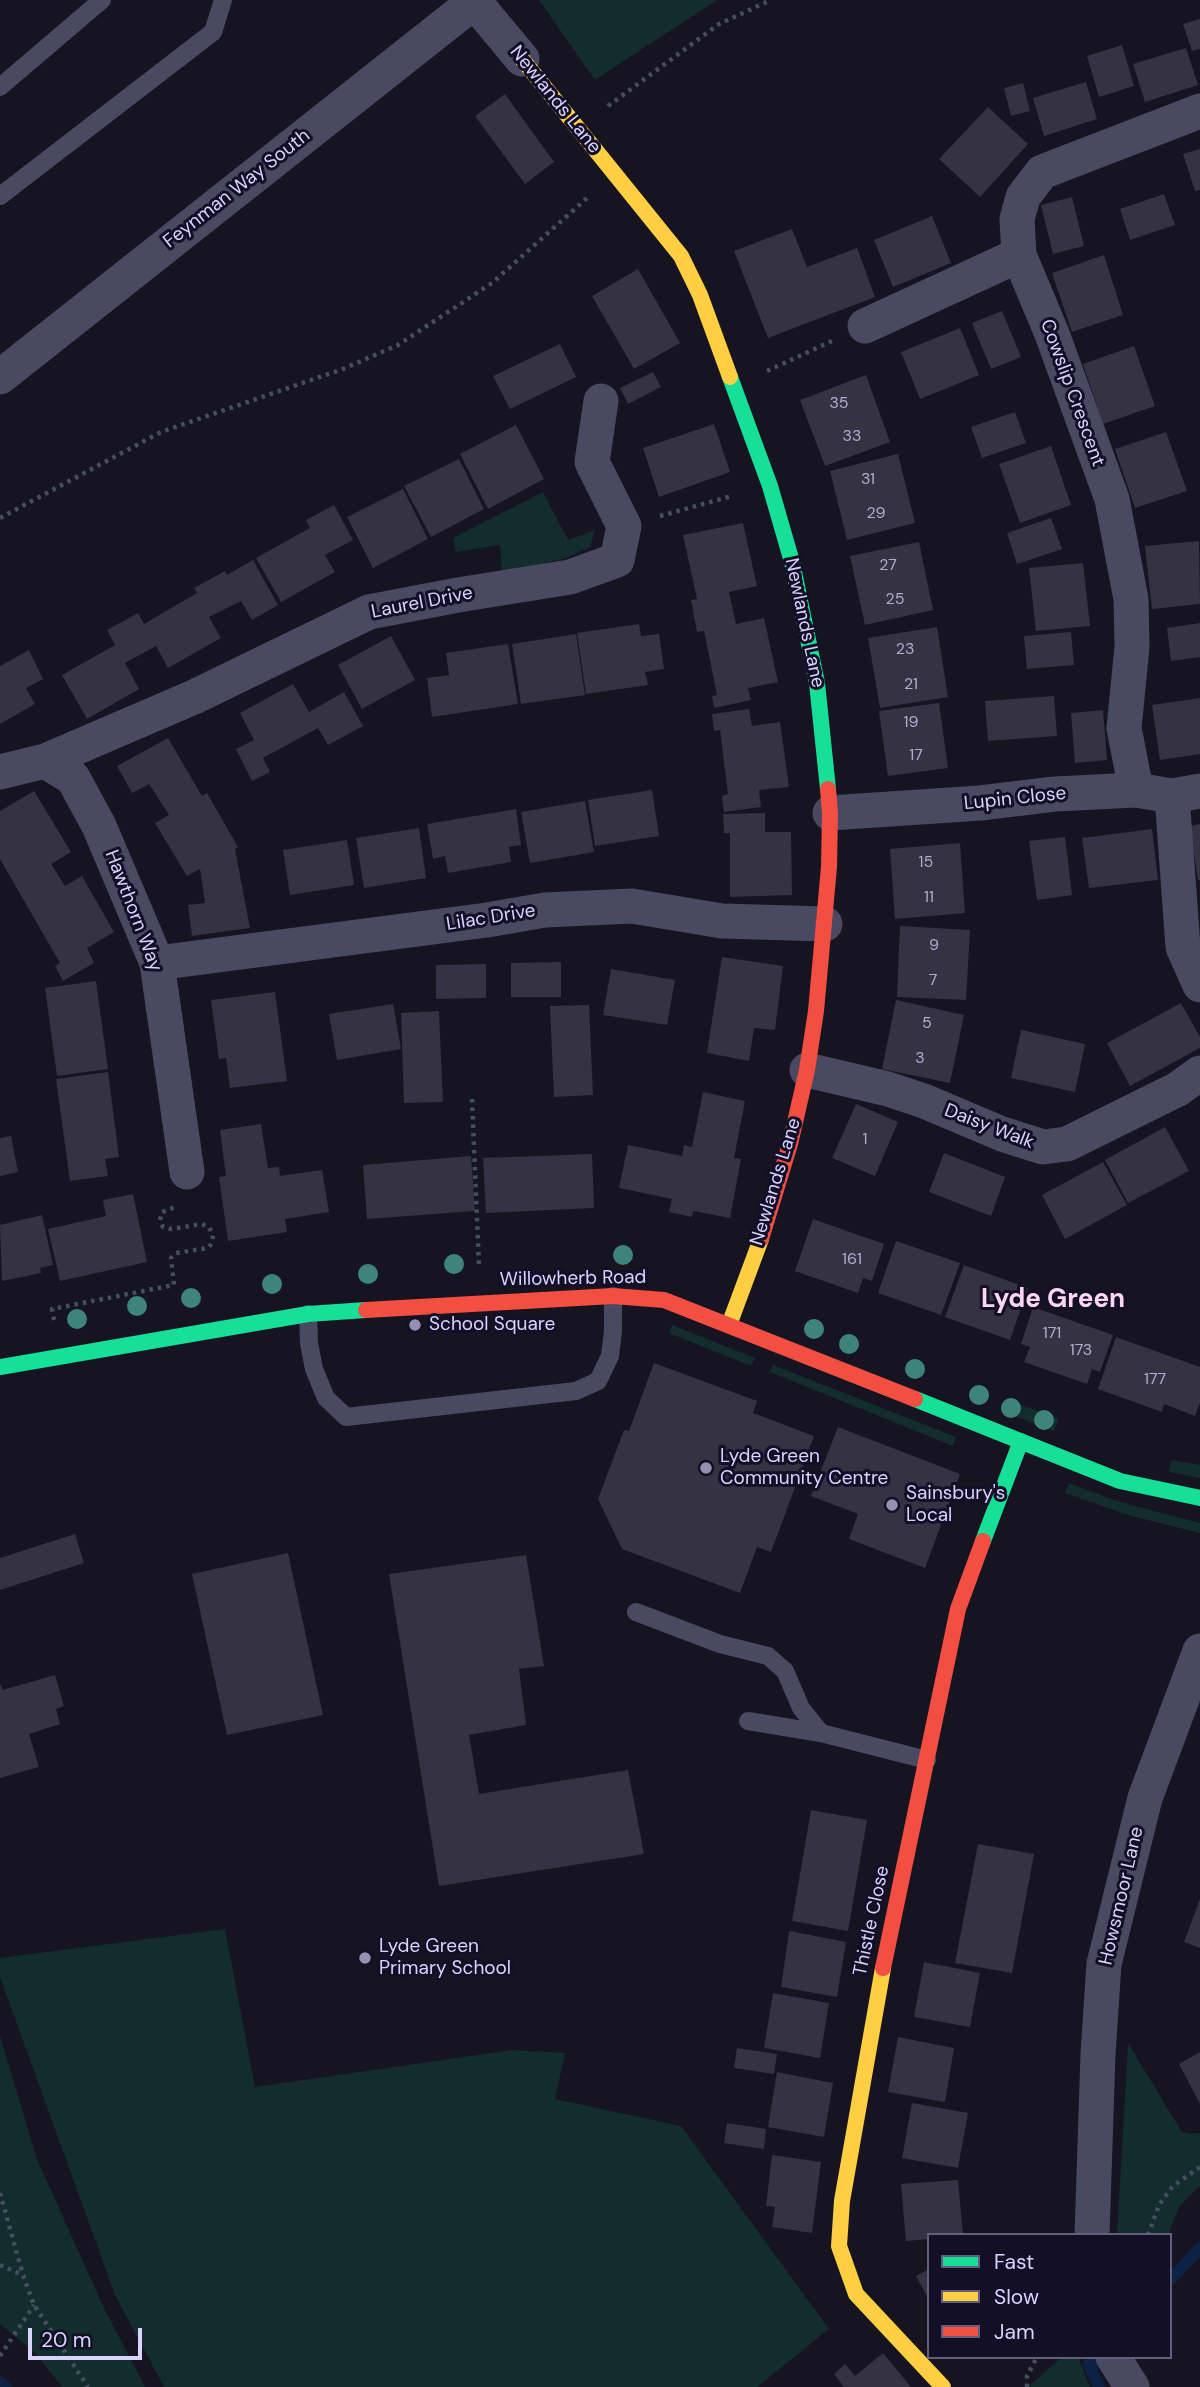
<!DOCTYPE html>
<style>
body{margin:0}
#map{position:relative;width:1200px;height:2387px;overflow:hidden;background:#161421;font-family:"DM Sans",sans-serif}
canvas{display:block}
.legend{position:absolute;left:927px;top:2233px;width:245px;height:126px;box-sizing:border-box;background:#130f26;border:2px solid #625e7d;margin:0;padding:9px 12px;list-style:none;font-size:21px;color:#d9d4ff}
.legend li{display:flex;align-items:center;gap:14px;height:35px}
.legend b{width:35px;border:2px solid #625e7d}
.scale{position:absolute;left:28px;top:2328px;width:114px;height:32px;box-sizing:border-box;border:4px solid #d9d4ff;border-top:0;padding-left:9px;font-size:21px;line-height:24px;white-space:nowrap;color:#d9d4ff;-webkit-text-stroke:5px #130f26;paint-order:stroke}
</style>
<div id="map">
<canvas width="1200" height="2387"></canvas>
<ul class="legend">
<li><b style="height:9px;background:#16e098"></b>Fast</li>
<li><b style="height:9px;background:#ffcf43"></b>Slow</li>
<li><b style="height:9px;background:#f24e42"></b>Jam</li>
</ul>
<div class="scale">20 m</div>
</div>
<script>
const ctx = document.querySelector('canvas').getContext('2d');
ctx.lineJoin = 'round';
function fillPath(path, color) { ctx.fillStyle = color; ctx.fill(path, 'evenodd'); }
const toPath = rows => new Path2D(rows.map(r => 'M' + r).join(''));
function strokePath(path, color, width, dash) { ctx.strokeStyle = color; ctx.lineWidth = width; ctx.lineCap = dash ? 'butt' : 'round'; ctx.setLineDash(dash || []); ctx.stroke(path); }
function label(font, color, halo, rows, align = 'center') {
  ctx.font = font + ' "DM Sans",sans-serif'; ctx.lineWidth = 6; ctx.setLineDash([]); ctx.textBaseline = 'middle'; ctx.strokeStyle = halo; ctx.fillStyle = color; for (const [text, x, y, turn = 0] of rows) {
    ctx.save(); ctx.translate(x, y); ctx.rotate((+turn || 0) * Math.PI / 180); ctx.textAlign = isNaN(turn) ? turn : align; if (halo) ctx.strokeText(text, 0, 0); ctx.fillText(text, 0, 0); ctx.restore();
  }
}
fillPath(toPath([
 [539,0,717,0,595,80],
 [543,492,568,540,595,530,590,547,566,558,502,573,500,545,456,552,453,538],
 [672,1325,755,1358,751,1366,669,1333],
 [773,1365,956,1437,953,1446,770,1372],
 [1006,1399,1059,1419,1054,1431,1001,1411],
 [1171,1460,1200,1465,1200,1478,1169,1472],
 [1069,1483,1117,1501,1200,1523,1200,1533,1128,1515,1065,1493],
 [225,1929,255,2087,512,2050,565,2053,555,2099,681,2126,829,2329,757,2387,164,2387,115,2295,0,1977,0,1958],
 [0,2036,37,2159,103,2306,145,2387,62,2387,35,2353,0,2324],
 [1128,2043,1182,2132,1191,2134,1200,2133,1200,2185,1179,2207,1168,2235,1117,2235],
 [1062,2357,1078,2357,1090,2387,1028,2387]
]), '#132c2d');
strokePath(toPath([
 [1170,2280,1200,2248],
 [0,2382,6,2387],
 [1099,2387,1089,2364,1102,2357]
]), '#0d2144', 12);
fillPath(toPath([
 [1200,19,1200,49,1192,51,1183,24],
 [1122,45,1134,86,1099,97,1087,56],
 [1186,48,1198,85,1145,102,1133,64],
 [1086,82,1097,119,1044,136,1033,98],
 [1023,83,1030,111,1011,116,1004,88],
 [505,94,554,162,525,184,475,116],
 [988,107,1028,144,980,197,939,159],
 [1200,149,1200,190,1195,191,1183,154],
 [1164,194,1175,225,1130,240,1120,209],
 [1072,197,1084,246,1053,254,1041,205],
 [932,216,951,263,893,287,874,240],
 [792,229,807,267,857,248,875,297,768,338,734,251],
 [1104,255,1123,315,1072,332,1052,273],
 [638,269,680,343,634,369,592,296],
 [1002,311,1021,357,991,369,972,323],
 [960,328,979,375,920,399,901,352],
 [560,344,576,377,510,409,493,376],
 [1134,346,1155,406,1103,424,1083,364],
 [653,372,661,387,628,404,620,388],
 [866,375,890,442,825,466,800,400],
 [1015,412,1026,443,982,458,971,427],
 [714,424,730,472,659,497,643,448],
 [516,425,544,479,488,509,460,454],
 [1166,432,1187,491,1135,508,1115,449],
 [1051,446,1071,505,1020,523,999,464],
 [898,454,915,523,847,540,830,471],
 [459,459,484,509,431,537,404,486],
 [403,489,428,539,373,568,347,517],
 [334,505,353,540,325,555,335,572,281,602,256,558,310,528,306,520],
 [1051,518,1062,549,1017,564,1007,533],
 [743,523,757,586,729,592,736,624,764,618,778,682,748,688,751,700,714,708,712,696,717,695,704,631,697,632,691,600,697,599,683,535],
 [1199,541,1200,604,1152,609,1145,546],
 [919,542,933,610,865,625,850,556],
 [253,560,278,605,252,620,241,601,209,617,221,638,168,668,156,646,125,663,139,689,87,719,62,675,115,645,107,630,138,613,144,624,197,593,194,588,225,571,227,575],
 [1083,563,1090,626,1036,631,1029,568],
 [1200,623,1200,657,1171,661,1167,628],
 [639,624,641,636,659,634,664,669,645,672,648,685,586,694,577,633],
 [937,627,948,697,880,708,868,638],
 [1071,632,1074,665,1027,669,1024,636],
 [576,634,585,695,521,704,512,644],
 [391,636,415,680,362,709,338,665],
 [508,644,518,704,432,717,427,678,449,675,446,653],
 [29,650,43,679,26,688,35,704,0,724,0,666],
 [293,684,309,712,344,692,363,726,328,745,318,728,263,758,270,772,252,781,236,749,254,740,240,713],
 [1054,696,1057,736,988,741,985,701],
 [1200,698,1200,754,1160,760,1152,705],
 [939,703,948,768,888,776,879,711],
 [749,709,752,726,780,722,789,787,759,790,761,807,724,812,722,796,728,794,720,730,714,731,712,714],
 [1103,710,1107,760,1075,763,1071,713],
 [168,738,202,796,207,793,238,847,235,849,250,928,192,936,188,905,205,903,200,869,187,876,155,823,169,815,149,784,132,793,117,766],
 [652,790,659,836,595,846,588,800],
 [34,791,71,852,51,864,65,886,82,876,114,932,87,948,94,963,63,981,55,966,60,963,0,859,0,811],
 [585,801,594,852,530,863,521,812],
 [516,809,521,845,509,847,511,862,448,873,445,856,433,859,427,824],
 [765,813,765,832,791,832,792,895,730,897,730,833,724,833,723,814],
 [1200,824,1200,880,1198,880,1190,826],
 [419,828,426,878,364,888,356,838],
 [1152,829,1158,880,1089,888,1082,838],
 [1065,837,1072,895,1037,900,1029,841],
 [347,840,354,885,290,895,283,850],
 [960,843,965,913,895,919,890,849],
 [900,926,970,930,966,1000,897,997],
 [722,957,783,966,775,1030,754,1028,749,1061,707,1053],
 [561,962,561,997,511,997,511,963],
 [486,964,486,998,436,999,436,965],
 [611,969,675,980,667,1025,603,1015],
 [96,981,108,1069,57,1076,45,988],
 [275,992,287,1081,230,1088,226,1058,219,1059,211,1000],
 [896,1000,964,1015,950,1083,882,1069],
 [1181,1003,1200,1037,1200,1048,1130,1086,1107,1043],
 [393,1004,401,1049,337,1060,329,1014],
 [589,1005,593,1095,554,1097,550,1006],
 [439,1011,443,1102,404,1103,401,1013],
 [1021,1030,1085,1044,1075,1092,1011,1078],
 [108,1072,119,1157,105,1159,108,1176,70,1181,56,1079],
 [703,1092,745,1101,734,1158,741,1159,730,1218,693,1211,692,1217,669,1212,672,1199,619,1188,628,1145,682,1156,684,1145,692,1147],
 [856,1104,898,1122,875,1176,832,1158],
 [261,1124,268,1168,279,1167,280,1176,322,1170,329,1212,285,1219,287,1232,228,1241,219,1177,226,1176,220,1130],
 [1165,1127,1189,1171,1128,1203,1105,1160],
 [11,1136,18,1172,0,1176,0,1138],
 [944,1153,1005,1177,991,1216,929,1192],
 [592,1154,594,1208,486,1213,483,1158],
 [471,1156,475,1211,367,1219,363,1165],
 [1103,1162,1127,1205,1065,1239,1042,1195],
 [133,1194,147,1262,60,1281,48,1229,106,1216,103,1200],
 [42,1215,53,1265,40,1268,41,1273,2,1281,0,1225],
 [813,1219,884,1244,872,1281,863,1278,858,1293,795,1271],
 [896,1241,960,1263,941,1315,878,1293],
 [964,1265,1028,1288,1010,1340,945,1317],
 [1033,1307,1113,1335,1100,1372,1092,1369,1087,1384,1024,1362,1030,1347,1021,1344],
 [1116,1337,1200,1367,1200,1403,1195,1416,1164,1404,1162,1412,1098,1389],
 [654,1363,757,1401,753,1413,814,1436,771,1552,757,1547,740,1593,622,1549,598,1499,624,1430,629,1431],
 [838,1427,960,1474,925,1568,849,1539,858,1514,811,1496],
 [75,1534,84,1563,0,1590,0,1558],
 [288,1553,323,1715,227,1735,192,1574],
 [526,1555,544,1666,519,1669,526,1725,469,1735,479,1794,628,1770,644,1854,439,1886,389,1574],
 [55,1675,64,1706,56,1709,60,1724,29,1734,39,1767,0,1778,0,1684,3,1690],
 [811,1810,867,1820,848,1931,792,1921],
 [978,1844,1034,1854,1012,1973,955,1963],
 [1200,1899,1200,1948,1184,1942],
 [789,1931,846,1942,837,1997,781,1987],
 [924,1962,980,1973,970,2027,914,2017],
 [773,1993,829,2003,820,2058,764,2048],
 [898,2037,954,2048,945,2102,888,2092],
 [737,2048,777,2054,774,2074,734,2068],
 [1200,2052,1200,2104,1179,2064],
 [777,2072,833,2083,824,2137,768,2127],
 [912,2103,968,2113,958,2168,902,2158],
 [727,2123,766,2129,764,2149,724,2143],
 [772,2155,821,2162,812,2233,772,2227,775,2207,766,2206],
 [958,2180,963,2235,929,2235,929,2239,906,2241,901,2184],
 [929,2269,929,2300,916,2276],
 [883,2353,911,2387,844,2387,834,2374,845,2364,855,2376]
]), '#343243');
strokePath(toPath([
 [608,106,719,24,771,0],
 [767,371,832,341],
 [660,516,732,496],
 [0,518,161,432,343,369,398,345,492,283,587,198],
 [472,1099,479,1266],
 [54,1320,52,1309,174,1285,171,1258,176,1253,208,1248,212,1243,213,1235,209,1227,202,1224,171,1229,163,1227,160,1220,162,1212,175,1207],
 [0,2193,23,2275],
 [1148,2235,1159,2205,1173,2186,1200,2167],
 [0,2265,23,2275,34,2305,88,2387],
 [0,2356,34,2305],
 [1027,2387,1027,2376,1037,2357]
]), '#44505f', 4.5, [3.5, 5]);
strokePath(toPath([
 [0,87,102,0],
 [0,196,213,32,223,0],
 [308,1314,309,1343,314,1369,326,1398,346,1417,576,1391,598,1381,610,1356,613,1331,613,1296],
 [636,1612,720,1644,768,1656,785,1671,801,1708,821,1733,927,1760],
 [748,1721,821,1733]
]), '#4a4962', 18);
strokePath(toPath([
 [473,0,522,59],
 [865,326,1019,255],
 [0,377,474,2],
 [45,761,194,697,369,612,458,595,570,577,617,560,624,526,592,462,601,401],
 [0,772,45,761,73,778,99,826,157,963,187,1172],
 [1136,790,1124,728,1132,647,1131,599,1112,499,1052,334,1019,255,1017,219,1023,197,1042,172,1200,111],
 [1172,796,1183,947,1200,985],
 [830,813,980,803,1055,794,1136,790,1172,796,1200,791],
 [157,963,487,920,545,910,632,906,722,921,825,924],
 [807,1070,888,1089,924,1101,1002,1134,1043,1147,1067,1144,1178,1089,1200,1073],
 [1092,2235,1098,2054,1104,1964,1145,1798,1200,1651],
 [1113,2357,1132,2387]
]), '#4a4962', 35);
strokePath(toPath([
 [730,377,770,486,792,562,817,683,828,789],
 [0,1367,308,1314,366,1310],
 [915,1399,1120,1481,1200,1498],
 [983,1541,1021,1441]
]), '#16e098', 16);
strokePath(toPath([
 [522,59,681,256,700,295,730,377],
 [729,1325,761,1239],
 [883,1968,842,2201,839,2246,856,2294,943,2387]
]), '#ffcf43', 16);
strokePath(toPath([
 [761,1239,790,1144,807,1070,816,1011,829,867,830,813,828,789],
 [366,1310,613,1296,664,1300,915,1399],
 [883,1968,958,1609,983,1541]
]), '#f24e42', 16);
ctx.fillStyle = '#3e8478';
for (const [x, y] of [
 [623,1255],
 [454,1264],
 [368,1274],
 [272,1284],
 [191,1298],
 [137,1306],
 [77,1319],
 [814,1329],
 [849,1344],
 [915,1369],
 [979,1395],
 [1011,1408],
 [1044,1420]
]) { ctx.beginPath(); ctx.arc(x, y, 10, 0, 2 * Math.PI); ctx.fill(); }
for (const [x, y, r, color] of [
 [415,1325,7,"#9591b1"],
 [706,1468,7,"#9591b1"],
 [892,1505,7,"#9591b1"],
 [365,1958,7,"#9591b1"]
]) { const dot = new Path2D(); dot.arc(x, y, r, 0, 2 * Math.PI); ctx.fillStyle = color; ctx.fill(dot); strokePath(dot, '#130f26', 2.5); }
label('16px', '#b0acd0', null, [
 ["35",839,404],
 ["33",852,437],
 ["31",868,480],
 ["29",876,514],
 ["27",888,566],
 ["25",895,600],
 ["23",905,650],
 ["21",911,685],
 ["19",911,723],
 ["17",916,756],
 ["15",926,863],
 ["11",929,898],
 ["9",934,946],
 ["7",933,981],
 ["5",927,1024],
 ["3",920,1059],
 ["1",865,1140],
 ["161",852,1260],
 ["171",1052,1334],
 ["173",1081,1351],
 ["177",1155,1380]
]);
label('19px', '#d9d4ff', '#130f26', [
 ["Newlands Lane",555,100,51],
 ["Feynman Way South",237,189,-38],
 ["Cowslip Crescent",1072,393,70],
 ["Laurel Drive",422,603,-11],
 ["Newlands Lane",804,623,78],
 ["Lupin Close",1015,799,-6],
 ["Hawthorn Way",133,911,69],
 ["Lilac Drive",491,918,-9],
 ["Daisy Walk",989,1127,21],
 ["Newlands Lane",776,1182,-73],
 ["Willowherb Road",573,1279,-1],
 ["Howsmoor Lane",1122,1896,-77],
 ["Thistle Close",872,1921,-78]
]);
label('19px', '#d9d4ff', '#130f26', [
 ["School Square",429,1325],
 ["Lyde Green",720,1457],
 ["Community Centre",720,1479],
 ["Sainsbury's",906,1494],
 ["Local",906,1516],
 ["Lyde Green",379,1947],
 ["Primary School",379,1969]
], 'left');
label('bold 26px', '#ffd6f0', '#130f26', [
 ["Lyde Green",1053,1300]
]);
</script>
